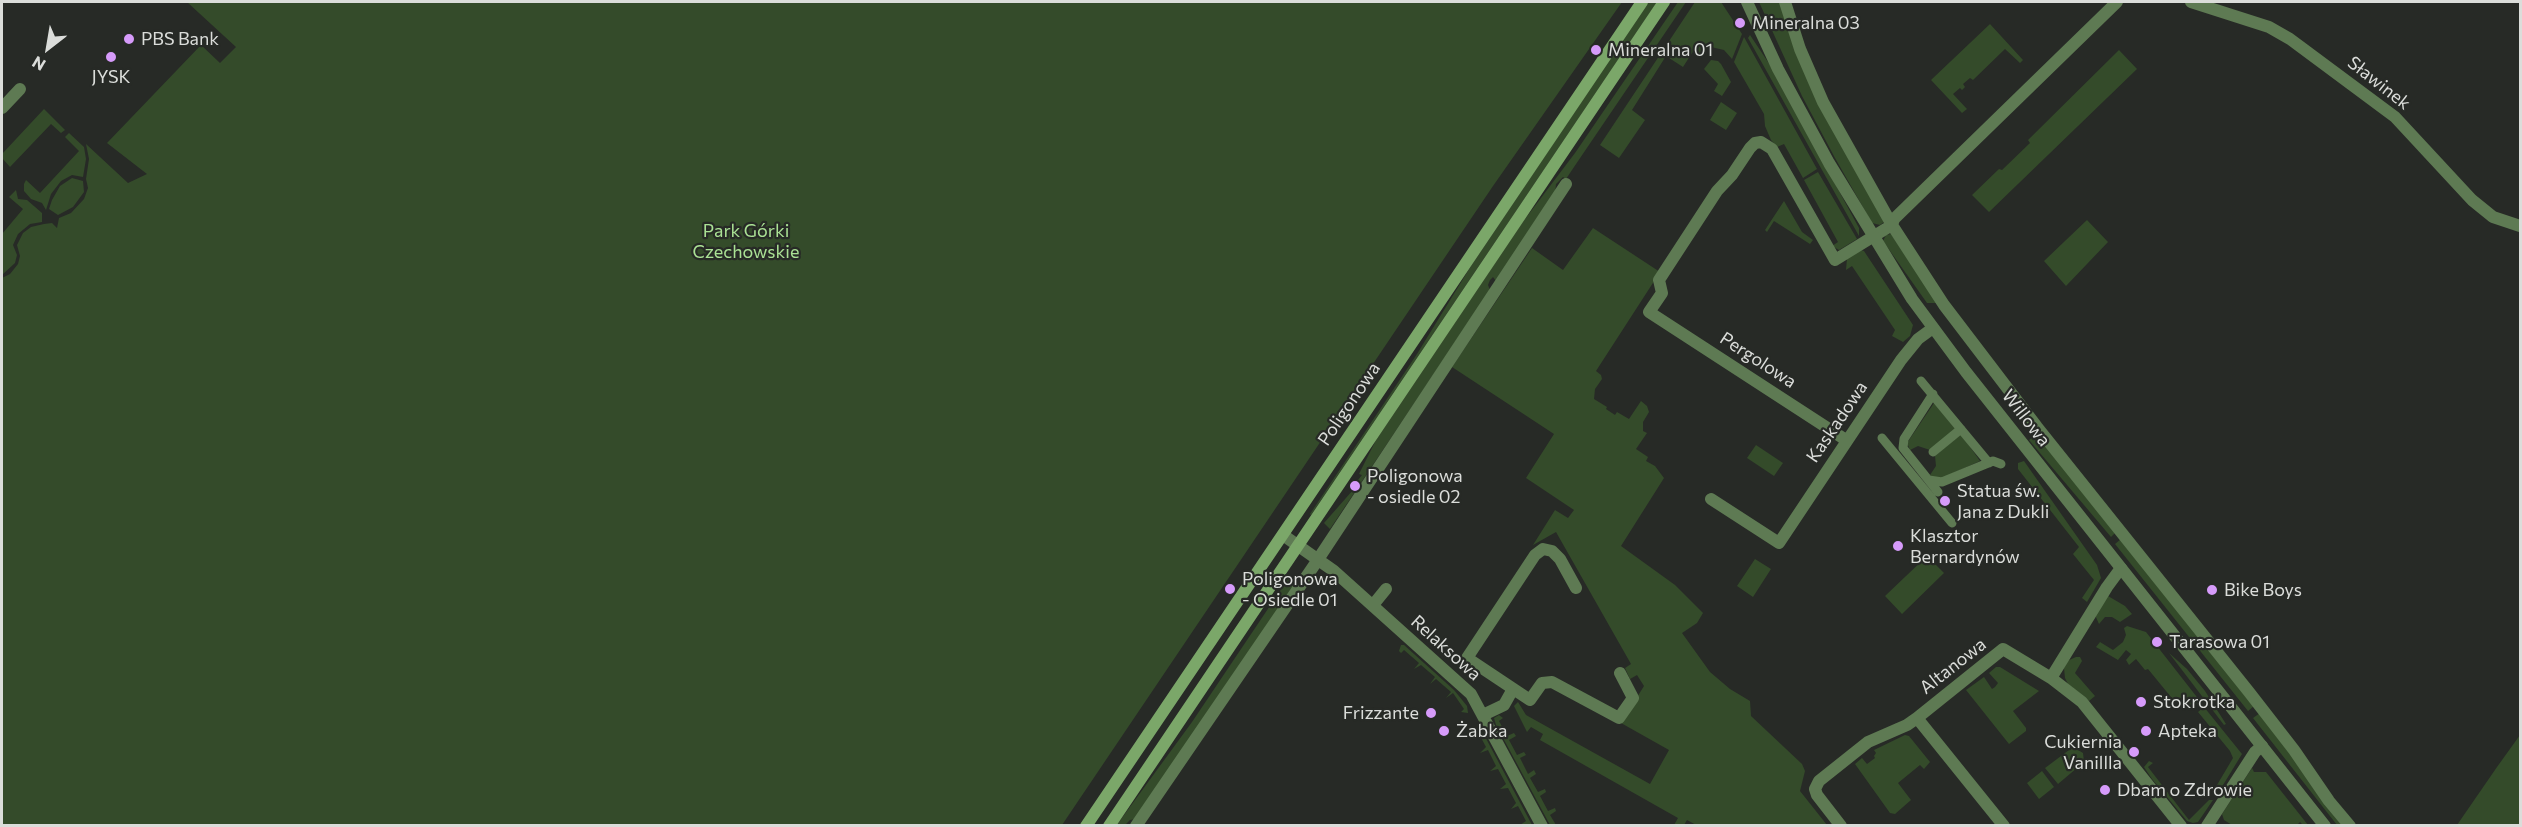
<!DOCTYPE html>
<meta charset="utf-8">
<style>
body{margin:0}
#map{position:relative;width:2522px;height:827px;overflow:hidden;background:#272a26;font-family:Commissioner,sans-serif}
canvas{display:block}
.frame{position:absolute;inset:0;border:3px solid #dbddda;pointer-events:none}
.north{position:absolute;left:18px;top:18px;width:60px;height:60px;-webkit-text-stroke:4px #272a26;paint-order:stroke;rotate:211deg;font-size:16px;font-weight:700;line-height:24px;text-align:center;color:#dbddda}
.north::after{content:'';display:block;margin:auto;width:21px;height:27px;background:#dbddda;clip-path:polygon(50% 0,100% 100%,50% 72%,0 100%)}
</style>
<div id="map">
<canvas width="2522" height="827"></canvas>
<div class="frame"></div>
<div class="north">N</div>
</div>
<script>
const ctx = document.querySelector('canvas').getContext('2d');
ctx.lineJoin = 'round';
function fillPath(path, color) { ctx.fillStyle = color; ctx.fill(path, 'evenodd'); }
const toPath = rows => new Path2D(rows.map(r => 'M' + r).join(''));
function strokePath(path, color, width, dash) { ctx.strokeStyle = color; ctx.lineWidth = width; ctx.lineCap = dash ? 'butt' : 'round'; ctx.setLineDash(dash || []); ctx.stroke(path); }
function label(font, color, halo, rows, align = 'center') {
  ctx.font = font + ' Commissioner,sans-serif'; ctx.lineWidth = 4.5; ctx.setLineDash([]); ctx.textBaseline = 'middle'; ctx.strokeStyle = halo; ctx.fillStyle = color; for (const [text, x, y, turn = 0] of rows) {
    ctx.save(); ctx.translate(x, y); ctx.rotate((+turn || 0) * Math.PI / 180); ctx.textAlign = isNaN(turn) ? turn : align; if (halo) ctx.strokeText(text, 0, 0); ctx.fillText(text, 0, 0); ctx.restore();
  }
}
fillPath(toPath([
 [187,2,1622,2,1493,186,1062,825,2,825,2,278,10,274,18,264,20,256,17,245,23,233,31,227,44,224,52,223,57,228,59,218,71,213,84,199,88,188,86,179,89,159,86,144,128,183,147,174,107,143,201,45,220,63,236,47],
 [1648,2,1657,2,1311,515,1310,514,1417,354,1471,266],
 [1678,2,1686,2,1574,167,1566,179,1563,177,1556,184,1555,194,1496,281,1493,277,1490,280,1488,285,1490,290,1330,529,1324,523,1360,482,1358,480,1362,475,1359,474,1376,440,1522,223,1575,153],
 [1695,2,1721,2,1742,34,1732,59,1724,50,1711,47,1700,54,1694,50,1683,67,1666,56,1632,110,1645,120,1619,158,1600,145],
 [1759,2,1781,2,1884,222,1880,225,1872,223,1835,158,1802,96],
 [1990,24,2023,60,2020,63,2005,49,1973,80,1970,78,1963,84,1965,87,1962,90,1960,88,1953,94,1967,109,1962,113,1931,80],
 [1750,35,1774,71,1859,228,1859,236,1748,38],
 [1744,37,1817,169,1803,178,1784,144,1777,147,1771,140,1765,126,1764,114,1734,62],
 [2119,50,2137,69,1989,212,1972,195,1999,169,2002,170,2030,143,2028,140],
 [1711,60,1718,61,1721,64,1731,82,1722,96,1714,91,1718,84,1704,69],
 [1721,102,1737,113,1726,130,1710,120],
 [44,109,65,130,61,133,51,124,10,167,2,158,2,154],
 [69,133,84,147,86,159,83,177,72,175,61,181,51,194,46,210,42,203,31,199,24,191,24,184,26,180,40,193,79,151,65,137],
 [1818,172,1857,239,1839,250,1832,246,1838,242,1804,180],
 [72,178,83,181,84,192,73,207,58,215,49,209,52,200,60,186],
 [16,190,18,199,27,200,42,213,42,222,30,224,18,234,13,245,17,255,15,263,2,275,2,234,23,209,9,197],
 [1784,201,1802,232,1813,240,1810,244,1774,221,1767,232,1765,230],
 [2087,220,2108,242,2066,286,2044,261],
 [1593,228,1660,272,1596,371,1601,375,1602,379,1595,389,1594,399,1607,407,1606,409,1615,415,1617,412,1629,419,1641,401,1647,406,1649,412,1643,422,1643,431,1647,433,1636,449,1648,457,1646,461,1655,466,1664,478,1621,546,1675,585,1703,613,1697,623,1682,633,1710,672,1730,689,1750,701,1751,716,1802,764,1805,771,1800,791,1827,825,1698,826,1687,820,1684,825,1674,825,1678,818,1540,740,1543,734,1531,727,1527,732,1514,706,1518,702,1526,715,1650,784,1669,750,1621,723,1644,686,1637,675,1630,679,1625,668,1631,664,1556,532,1533,545,1555,510,1568,518,1574,510,1526,478,1554,434,1452,367,1532,248,1563,270],
 [1891,234,1938,303,1927,303,1883,241,1886,235],
 [1861,250,1864,251,1913,325,1910,336,1903,342,1892,336,1895,330,1852,266,1846,270,1847,258],
 [1934,403,1956,429,1930,450,1918,446,1910,450,1907,443],
 [1961,434,1980,461,1940,479,1935,479,1930,475,1936,466,1935,456],
 [2037,434,2115,533,2111,537,2029,440],
 [1756,445,1783,463,1774,476,1747,458],
 [2024,461,2097,565,2101,578,2087,602,2082,598,2094,580,2073,554,2079,547,2018,469,2018,463],
 [2121,539,2254,706,2248,711,2115,544],
 [1927,556,1944,573,1902,614,1885,596],
 [1755,559,1771,569,1753,597,1737,586],
 [1290,576,1297,583,1136,819,1130,820,1125,825,1116,826,1192,722],
 [2108,596,2125,606,2132,614,2120,622,2112,617,2105,617,2099,624,2095,615],
 [2127,626,2146,632,2200,701,2190,709,2181,698,2175,702,2148,669,2145,670,2136,659,2129,665,2126,660,2131,654,2126,650,2118,660,2096,647,2100,642,2113,650,2123,642,2126,635,2124,628],
 [1401,645,1404,645,1454,690,1467,706,1468,713,1461,712,1464,709,1453,693,1446,698,1451,692,1436,679,1430,684,1435,677,1421,665,1414,669,1419,663,1404,650,1401,653,1399,651],
 [2169,653,2187,669,2205,691,2226,724,2224,725],
 [2076,657,2080,657,2082,661,2075,673,2095,696,2089,701,2068,684,2065,678,2064,668,2067,661],
 [1996,667,2000,667,2039,691,2013,711,2026,728,2026,731,2009,744,1966,690,1984,677,1992,689,1995,687,1998,683,1989,673],
 [2204,707,2242,754,2220,790,2217,789,2217,785,2233,758,2230,751,2198,712],
 [2260,713,2345,825,2337,825,2253,718],
 [1499,715,1503,718,1499,721,1507,736,1514,733,1516,736,1509,740,1517,755,1524,752,1526,755,1520,758,1528,774,1534,770,1536,774,1530,778,1538,792,1545,789,1546,792,1540,796,1548,811,1555,808,1556,811,1550,815,1556,825,1550,825,1496,725,1494,718],
 [1475,727,1481,729,1532,825,1520,825,1526,821,1518,806,1511,809,1516,803,1508,788,1500,789,1506,784,1498,769,1490,771,1496,766,1488,750,1480,753,1486,747,1478,732,1474,734],
 [1905,735,1909,736,1930,762,1924,769,1920,765,1898,783,1911,800,1895,814,1890,813,1855,764,1862,758,1867,764,1875,758,1874,756,1876,753,1874,750],
 [2520,735,2520,825,2457,825,2497,767],
 [2073,747,2083,753,2084,762,2058,784,2045,768],
 [2149,761,2153,763,2148,767,2189,820,2209,800,2213,800,2198,822,2193,823,2187,821,2152,779,2144,767],
 [2252,768,2254,772,2266,772,2308,825,2303,825,2300,822,2297,825,2232,825,2224,820,2222,814],
 [2042,771,2054,787,2039,799,2027,783]
]), '#344b2a');
strokePath(toPath([
 [1921,381,1989,463],
 [1933,394,1904,439,1903,448,1938,492],
 [1882,438,1952,523],
 [1933,452,1961,429],
 [1929,480,1942,482,1993,461,2001,464]
]), '#5e7a53', 9);
strokePath(toPath([
 [1785,2,1800,49,1823,102,1892,225,1944,305,2037,427,2249,692,2294,750,2329,801,2350,826],
 [2191,2,2269,27,2290,39,2395,117,2472,200,2493,217,2520,226],
 [2,108,20,89],
 [1846,440,1649,312,1662,293,1659,280,1717,191,1732,175,1750,148,1755,143,1761,142,1772,149,1835,260,1892,225,1894,219,2117,2],
 [1711,499,1779,543,1901,360,1918,339,1933,328],
 [1283,535,1334,571,1471,694,1542,826],
 [1576,588,1560,559,1552,551,1543,549,1535,555,1467,658,1530,700,1542,683,1552,682,1619,718,1633,698,1620,673],
 [1373,605,1386,589],
 [2051,678,2107,587,2121,568],
 [1483,715,1504,705,1513,689],
 [1917,718,2004,826],
 [1136,826,1313,567,1566,184],
 [1841,826,1817,795,1815,789,1819,781,1868,742,1907,725,1917,718,2003,649,2051,678,2082,702,2181,826],
 [2207,826,2255,752,2262,746]
]), '#5e7a53', 12);
strokePath(toPath([
 [1747,2,1778,69,1829,163,1912,299,1966,372,2325,826]
]), '#5e7a53', 12);
strokePath(toPath([
 [1086,826,1642,2],
 [1109,826,1664,2]
]), '#7ba769', 12);
for (const [x, y, r, color] of [
 [1740,23,6,"#d69bfa"],
 [129,39,6,"#d69bfa"],
 [1596,50,6,"#d69bfa"],
 [111,57,6,"#d69bfa"],
 [1355,486,6,"#d69bfa"],
 [1945,501,6,"#d69bfa"],
 [1898,546,6,"#d69bfa"],
 [1230,589,6,"#d69bfa"],
 [2212,590,6,"#d69bfa"],
 [2157,642,6,"#d69bfa"],
 [2141,702,6,"#d69bfa"],
 [1431,713,6,"#d69bfa"],
 [1444,731,6,"#d69bfa"],
 [2146,731,6,"#d69bfa"],
 [2134,752,6,"#d69bfa"],
 [2105,790,6,"#d69bfa"]
]) { const dot = new Path2D(); dot.arc(x, y, r, 0, 2 * Math.PI); ctx.fillStyle = color; ctx.fill(dot); strokePath(dot, '#272a26', 2); }
label('18px', '#dbddda', '#272a26', [
 ["Mineralna 03",1752,23],
 ["PBS Bank",141,39],
 ["Mineralna 01",1608,50],
 ["JYSK",111,77,"center"],
 ["Poligonowa",1367,476],
 ["- osiedle 02",1367,497],
 ["Statua św.",1957,491],
 ["Jana z Dukli",1957,512],
 ["Klasztor",1910,536],
 ["Bernardynów",1910,557],
 ["Poligonowa",1242,579],
 ["- Osiedle 01",1242,600],
 ["Bike Boys",2224,590],
 ["Tarasowa 01",2169,642],
 ["Stokrotka",2153,702],
 ["Frizzante",1419,713,"right"],
 ["Żabka",1456,731],
 ["Apteka",2158,731],
 ["Cukiernia",2122,742,"right"],
 ["Vanillla",2122,763,"right"],
 ["Dbam o Zdrowie",2117,790]
], 'left');
label('18px', '#dbddda', '#272a26', [
 ["Sławinek",2379,83,38],
 ["Pergolowa",1758,360,33],
 ["Poligonowa",1349,404,-56],
 ["Willowa",2026,418,52],
 ["Kaskadowa",1837,422,-56],
 ["Relaksowa",1446,648,42],
 ["Altanowa",1953,666,-38]
]);
label('18px', '#aae194', '#272a26', [
 ["Park Górki",746,231],
 ["Czechowskie",746,252]
]);
</script>
